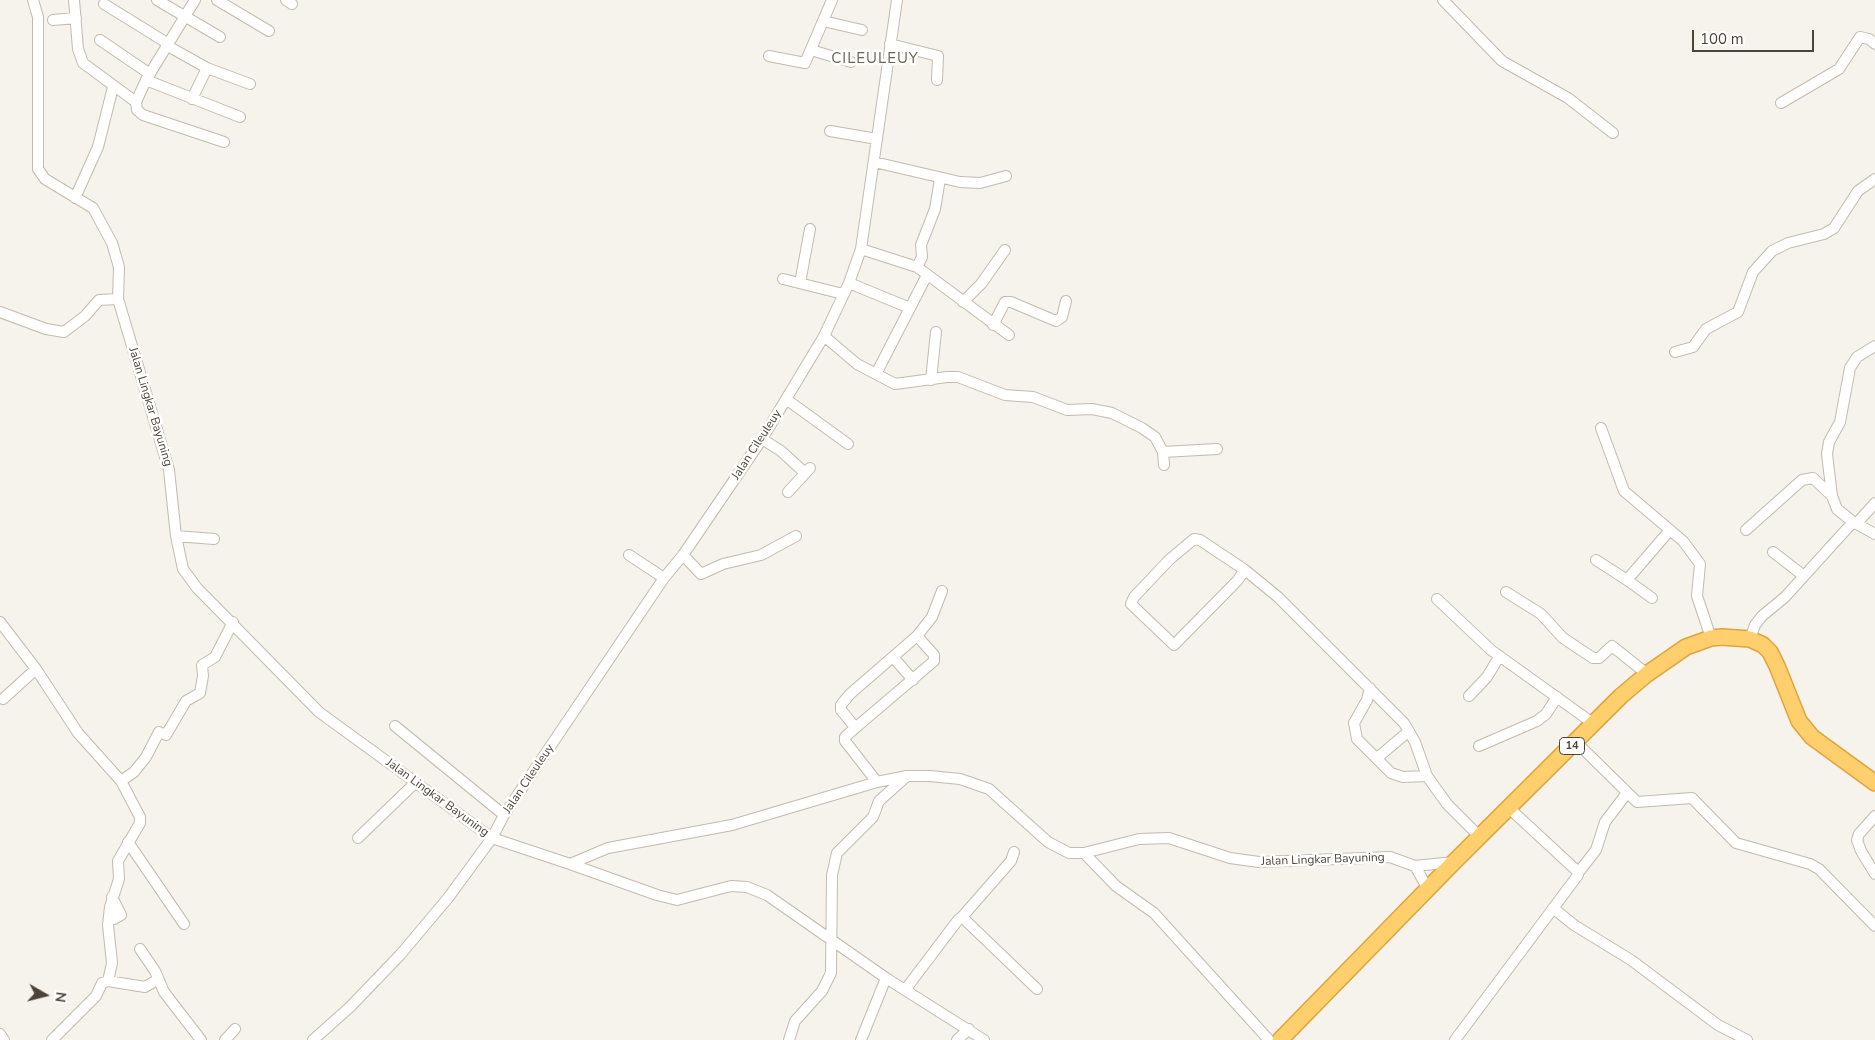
<!DOCTYPE html>
<style>
body{margin:0}
#map{position:relative;width:1875px;height:1040px;overflow:hidden;background:#f6f3ec;font-family:"Nunito Sans",sans-serif}
canvas{display:block}
.north{position:absolute;left:20px;top:970px;width:50px;height:50px;-webkit-text-stroke:4px #fff;paint-order:stroke;rotate:98deg;font-size:14px;font-weight:700;line-height:20px;text-align:center;color:#4b4439}
.north::after{content:'';display:block;margin:auto;width:18px;height:22px;background:#4b4439;clip-path:polygon(50% 0,100% 100%,50% 72%,0 100%)}
.scale{position:absolute;left:1692px;top:30px;width:122px;height:22px;box-sizing:border-box;border:2px solid #4b4439;border-top:0;padding-left:6px;font-size:15px;line-height:18px;white-space:nowrap;color:#4b4439;-webkit-text-stroke:4px #fff;paint-order:stroke}
</style>
<div id="map">
<canvas width="1875" height="1040"></canvas>
<div class="north">N</div>
<div class="scale">100 m</div>
</div>
<script>
const ctx = document.querySelector('canvas').getContext('2d');
ctx.lineJoin = 'round';
const toPath = rows => new Path2D(rows.map(r => 'M' + r).join(''));
function strokePath(path, color, width, dash) { ctx.strokeStyle = color; ctx.lineWidth = width; ctx.lineCap = dash ? 'butt' : 'round'; ctx.setLineDash(dash || []); ctx.stroke(path); }
function label(font, color, halo, rows, align = 'center') {
  ctx.font = font + ' "Nunito Sans",sans-serif'; ctx.lineWidth = 5; ctx.setLineDash([]); ctx.textBaseline = 'middle'; ctx.strokeStyle = halo; ctx.fillStyle = color; for (const [text, x, y, turn = 0] of rows) {
    ctx.save(); ctx.translate(x, y); ctx.rotate((+turn || 0) * Math.PI / 180); ctx.textAlign = isNaN(turn) ? turn : align; if (halo) ctx.strokeText(text, 0, 0); ctx.fillText(text, 0, 0); ctx.restore();
  }
}
const minor = toPath([
 [33,0,38,17,38,169,45,179,93,208,112,243,119,267,118,299,169,470,176,536,183,569,197,588,319,712,492,838,570,864,608,848,732,825,877,782,907,776,930,776,960,779,989,789,1048,842,1069,853,1084,853,1139,839,1169,838,1230,858,1259,862,1390,857,1415,866,1454,862],
 [74,0,78,49,83,63,136,102],
 [157,0,220,37],
 [195,0,146,80,136,102,137,110,143,115,224,142],
 [217,0,269,31],
 [286,0,292,4],
 [1443,0,1502,61,1568,98,1613,133],
 [104,4,167,43],
 [53,20,76,18],
 [823,21,862,30],
 [100,40,150,74],
 [890,44,938,56,937,80],
 [166,45,207,68,250,84],
 [811,50,851,62],
 [769,56,805,63,832,0],
 [146,80,240,117],
 [192,99,207,68],
 [1781,103,1839,69,1860,37,1869,39,1875,44],
 [830,131,877,139],
 [874,162,960,182,980,183,1006,176],
 [75,198,98,147,113,87],
 [861,249,917,267,1009,335],
 [917,267,922,257,921,245,935,209,940,179],
 [783,279,843,294],
 [800,283,810,229],
 [849,283,910,308],
 [963,302,981,284,1005,250],
 [0,312,46,329,64,332,85,316,99,300,118,299],
 [993,325,1005,302,1011,302,1056,321,1062,317,1066,301],
 [824,336,857,364,895,384,947,377,958,377,1005,395,1033,397,1067,410,1092,409,1112,413,1142,428,1155,437,1163,452,1164,465],
 [1875,346,1857,357,1850,368,1840,422,1829,442,1827,454,1832,496,1837,509,1853,522,1875,534],
 [1675,352,1693,347,1706,329,1738,312,1753,272,1772,251,1788,243,1824,234,1834,228,1858,191,1875,179],
 [876,374,927,275],
 [931,380,936,332],
 [786,399,848,444],
 [1601,428,1624,491,1683,541,1700,564,1697,596,1711,638],
 [762,439,781,451,805,473],
 [1163,452,1217,449],
 [788,492,810,468],
 [1856,524,1875,503],
 [1746,530,1802,480,1813,478,1832,496],
 [176,536,214,539],
 [1773,552,1804,576],
 [629,555,664,578],
 [683,555,701,574,723,564,761,555,796,536],
 [1596,560,1627,580],
 [1245,570,1200,540,1194,539,1169,560,1134,597,1131,604,1174,645,1237,581,1245,570,1278,597,1404,723,1415,742,1427,776,1447,804,1480,837],
 [1506,592,1541,614,1563,638,1593,658,1599,658,1612,646,1647,674],
 [1652,598,1627,580,1670,530],
 [1437,599,1491,650,1594,724],
 [0,622,36,669,78,733,121,781,140,817,140,823,118,861,119,879,110,907,108,925,112,963,108,981],
 [1750,639,1755,625,1762,616,1785,597,1853,522],
 [893,657,913,680],
 [1370,688,1367,700,1354,723,1357,739,1391,773,1403,777,1427,776],
 [1469,696,1487,677,1499,657],
 [3,699,36,669],
 [395,726,504,815],
 [854,729,934,661,934,655,917,636],
 [1576,742,1637,802,1692,798,1736,843,1810,864,1819,869,1875,926],
 [1479,746,1537,721,1546,714,1557,697],
 [1377,758,1409,731],
 [121,781,134,772,146,757,159,732,166,735,186,701,200,693,203,676,202,665,215,657,233,622],
 [877,782,845,741,845,737,854,729,854,726,841,710,841,705,850,694,917,636,932,617,942,591],
 [1875,816,1859,834,1857,840,1861,851,1875,874],
 [358,838,415,783],
 [128,842,184,924],
 [1084,853,1116,886,1154,913,1269,1040],
 [570,864,657,895,677,900,731,886,747,887,767,895,886,978,984,1040],
 [1415,866,1428,889],
 [1578,873,1596,850,1605,822,1627,793],
 [112,897,121,915,114,919],
 [1553,908,1574,925,1631,960,1718,1025,1747,1040],
 [962,917,1011,861,1014,852],
 [140,949,155,971,164,992,201,1040],
 [905,990,958,920,962,917,1037,989],
 [0,1034,4,1040],
 [52,1040,96,996,102,983,108,981,145,987,157,980],
 [225,1040,235,1029],
 [313,1040,350,1007,400,955,448,898,492,838,504,815,664,578,683,555,762,439,824,336,849,283,861,249,897,0],
 [789,1040,795,1021,822,991,831,973,832,875,837,853,873,817,879,801,907,776],
 [861,1040,886,978],
 [957,1040,969,1029],
 [1455,1040,1578,875,1576,870,1509,808]
]);
const highway = toPath([
 [1280,1040,1454,862,1621,696,1647,674,1686,647,1711,638,1722,637,1750,639,1763,645,1770,652,1777,666,1799,721,1812,737,1875,783]
]);
strokePath(minor, '#c2bbae', 12);
strokePath(highway, '#e0a43c', 18);
strokePath(minor, '#fff', 10);
strokePath(highway, '#ffcf6e', 15);
for (const [x, y, w] of [
 [1572,746,25]
]) { const box = new Path2D(); box.roundRect(x - w / 2, y - 8.5, w, 17, 4); ctx.fillStyle = '#fff'; ctx.fill(box); strokePath(box, '#4b4439', 1); }
label('bold 11px', '#4b4439', null, [
 ["14",1572,746]
]);
label('12px', '#4b4439', '#fff', [
 ["Jalan Lingkar Bayuning",150,407,73],
 ["Jalan Cileuleuy",757,445,-57],
 ["Jalan Cileuleuy",529,779,-56],
 ["Jalan Lingkar Bayuning",437,798,36],
 ["Jalan Lingkar Bayuning",1323,860,-2]
]);
ctx.letterSpacing = '1px';
label('15px', '#6e6250', '#fff', [
 ["CILEULEUY",875,59]
]);
ctx.letterSpacing = '0px';
</script>
